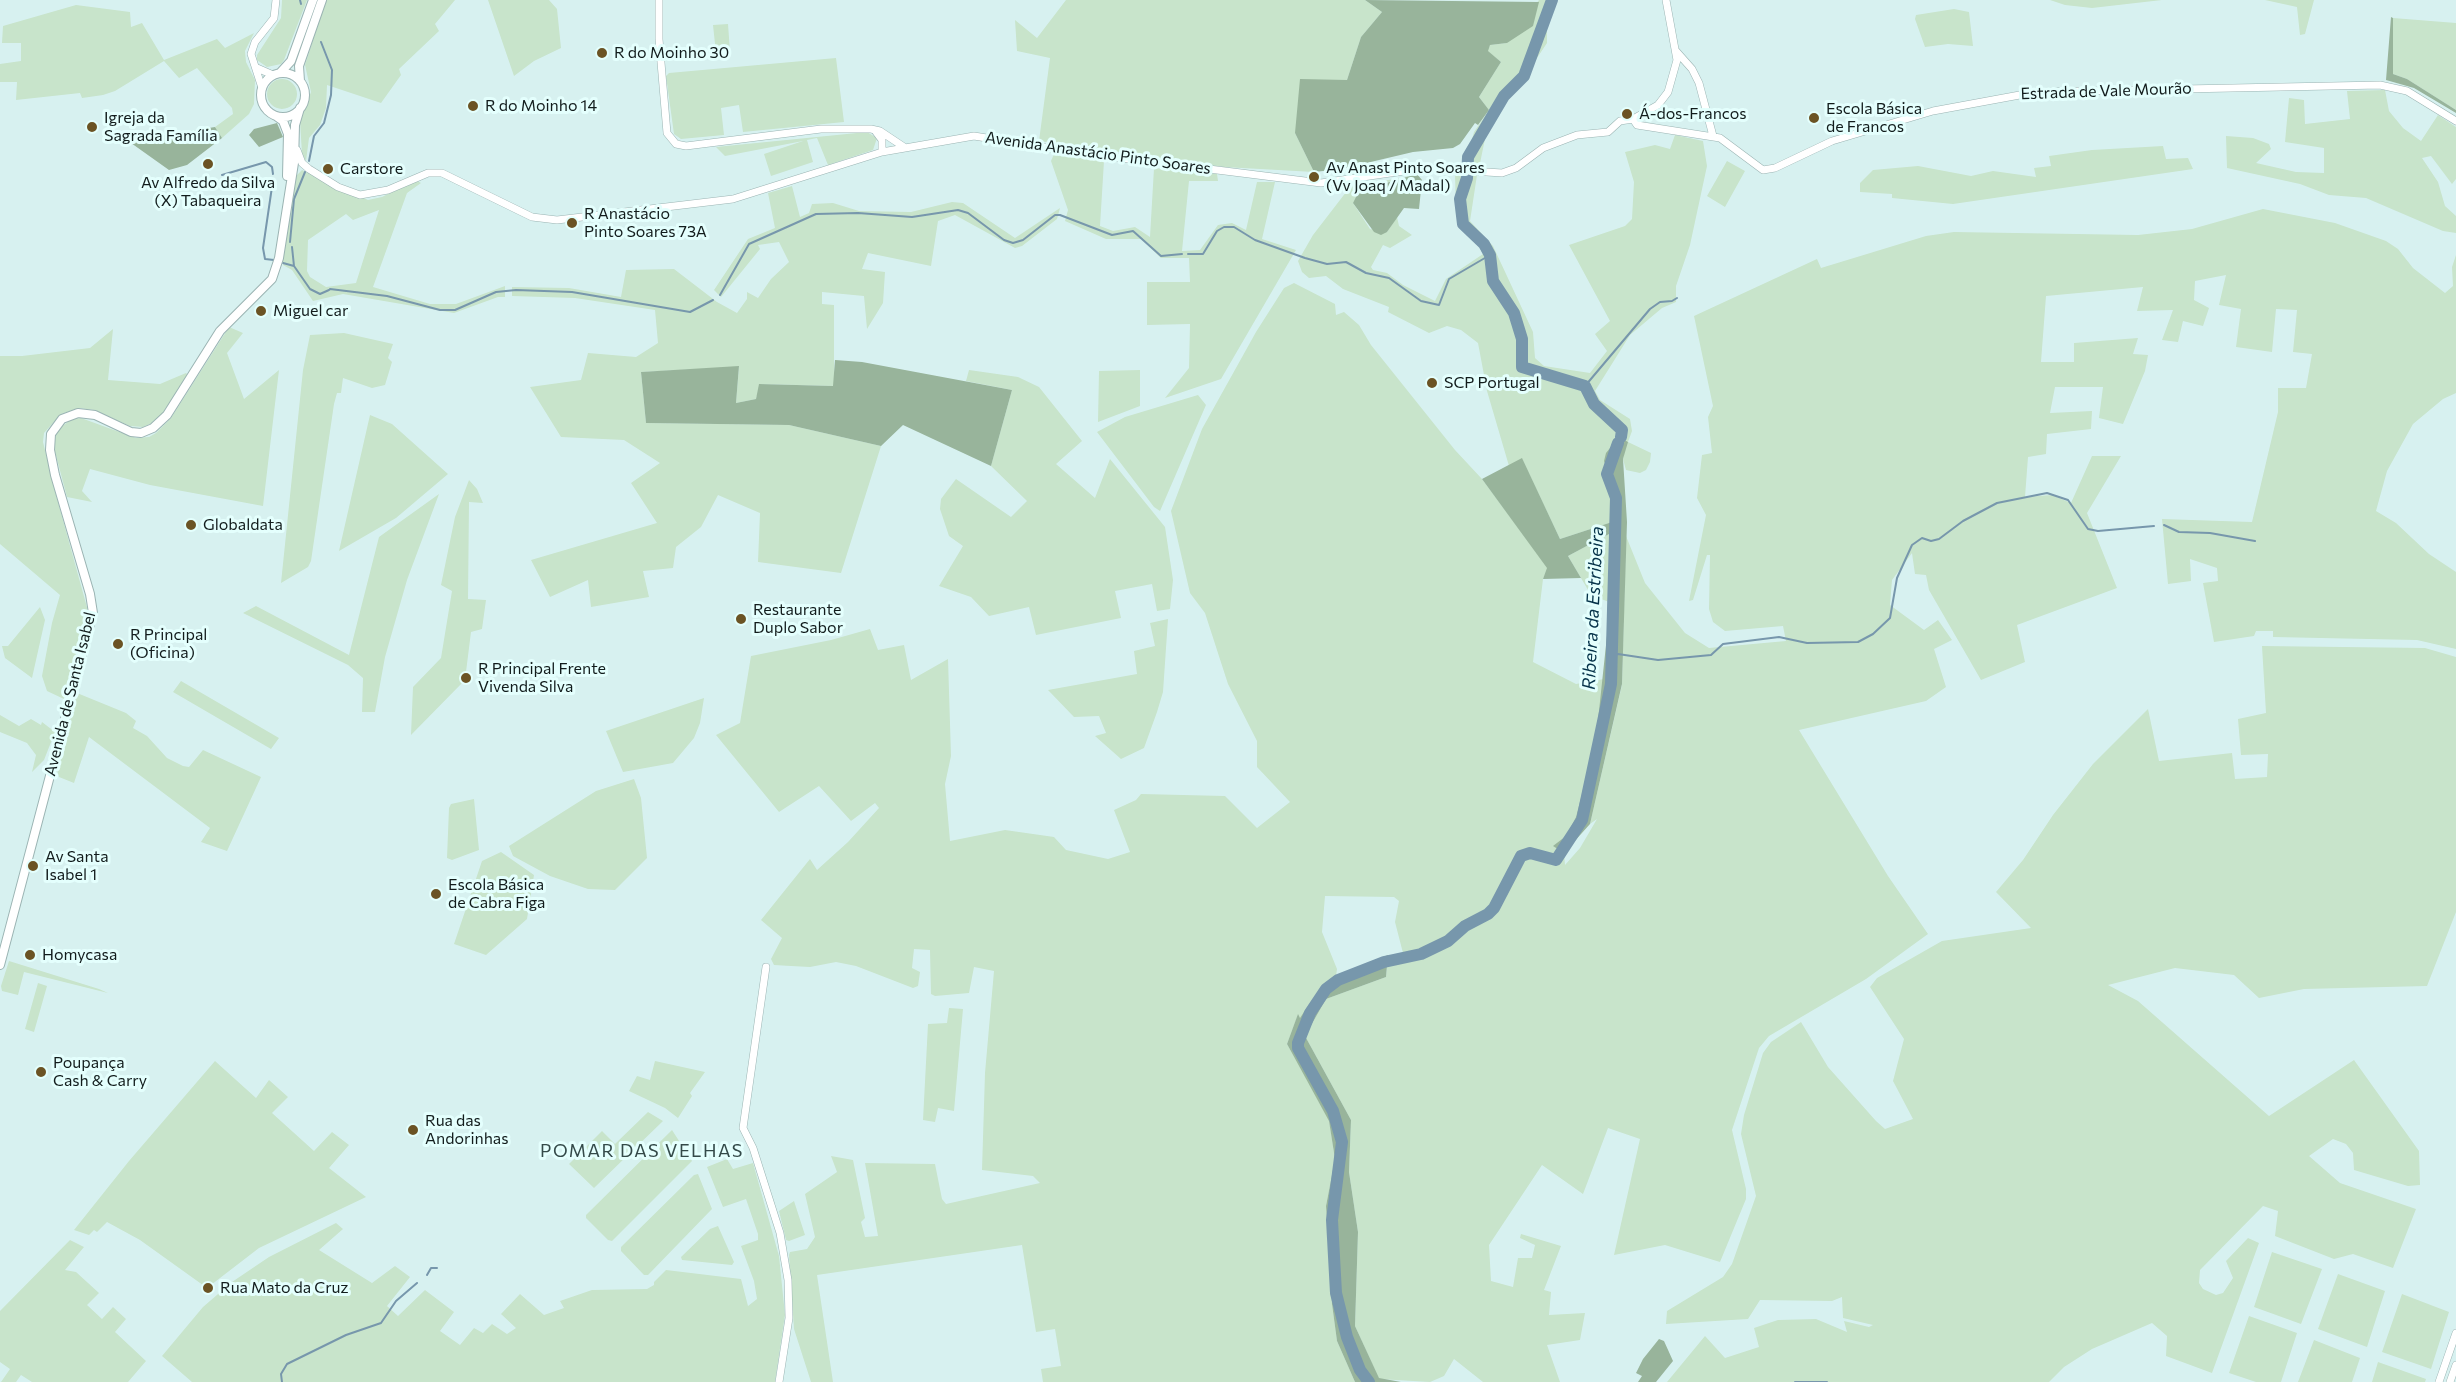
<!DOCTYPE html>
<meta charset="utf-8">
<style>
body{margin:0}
canvas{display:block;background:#d7f1f0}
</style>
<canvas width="2456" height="1382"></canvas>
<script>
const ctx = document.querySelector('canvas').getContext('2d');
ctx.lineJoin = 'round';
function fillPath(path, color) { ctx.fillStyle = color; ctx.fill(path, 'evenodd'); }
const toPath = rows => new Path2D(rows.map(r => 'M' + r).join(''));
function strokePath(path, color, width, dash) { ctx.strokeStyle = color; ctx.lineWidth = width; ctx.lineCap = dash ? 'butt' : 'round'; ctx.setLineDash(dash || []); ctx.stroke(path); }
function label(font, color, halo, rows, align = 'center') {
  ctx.font = font + ' Commissioner,sans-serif'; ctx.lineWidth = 6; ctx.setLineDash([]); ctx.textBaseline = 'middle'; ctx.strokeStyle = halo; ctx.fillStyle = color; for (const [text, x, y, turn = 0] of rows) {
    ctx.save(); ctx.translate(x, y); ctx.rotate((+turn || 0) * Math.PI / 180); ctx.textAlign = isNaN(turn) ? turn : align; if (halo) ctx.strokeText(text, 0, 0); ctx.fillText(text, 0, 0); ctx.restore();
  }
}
fillPath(toPath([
 [282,0,307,0,284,60,281,64,267,67,257,60,257,55,281,18],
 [326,0,455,0,435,24,439,31,399,69,401,75,381,103,327,85,326,108,320,125,309,138,306,161,302,154,300,121,311,92,305,65],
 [488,0,549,0,557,9,561,48,534,61,514,76],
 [1066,0,1365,0,1382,12,1361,37,1347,80,1295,133,1314,172,1224,167,1039,141,1050,58,1017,51,1015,20,1037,38],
 [1539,0,1556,0,1547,30,1547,43,1515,91,1494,115,1486,134,1479,168,1465,166,1474,132,1489,110,1479,97,1501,62,1487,51,1490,45,1507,43],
 [2050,0,2162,0,2092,8,2065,5],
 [2265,0,2314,0,2305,34,2300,35,2297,7],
 [76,5,130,12,131,27,142,23,164,60,217,39,225,48,254,33,245,51,246,62,255,80,254,104,249,114,222,138,215,127,233,114,232,108,197,68,179,78,164,61,115,91,103,95,82,98,80,93,16,100,17,82,0,82,0,64,21,61,21,43,2,43,3,26],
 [1954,9,1969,12,1973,46,1948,44,1925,47,1915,19,1916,15],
 [2393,18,2456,23,2456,110,2407,79,2393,74],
 [728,24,730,52,716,53,713,25],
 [836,58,844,122,743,132,739,105,721,108,724,135,681,139,674,134,666,76,669,73],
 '267 94a15 15 0 1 1 30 0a15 15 0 1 1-30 0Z',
 [2385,90,2389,111,2403,128,2421,141,2438,115,2456,127,2456,179,2452,184,2431,156,2422,158,2438,182,2445,206,2456,216,2456,233,2443,231,2366,198,2329,195,2300,184,2227,168,2226,136,2253,138,2269,144,2271,149,2256,163,2296,172,2324,173,2324,148,2285,142,2289,98,2304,100,2305,124,2350,119,2347,91],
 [867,132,877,138,873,150,828,165,817,138,807,140,813,162,771,176,764,154,803,141,725,156,716,147],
 [1675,135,1703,141,1707,166,1690,245,1676,286,1676,302,1662,308,1630,335,1595,391,1600,400,1630,419,1632,431,1628,442,1651,453,1650,462,1646,470,1640,473,1626,470,1623,459,1626,444,1604,461,1614,500,1612,522,1560,539,1522,459,1509,466,1487,391,1478,343,1461,330,1447,326,1429,333,1388,312,1389,307,1343,289,1326,276,1309,278,1302,272,1298,261,1313,235,1350,187,1410,176,1368,188,1353,203,1370,229,1387,232,1397,217,1399,226,1412,235,1390,248,1383,245,1371,267,1373,270,1387,273,1403,285,1435,301,1446,279,1483,254,1478,244,1462,230,1456,208,1455,175,1477,175,1470,221,1493,246,1533,332,1535,358,1544,366,1590,373,1607,351,1595,334,1610,321,1569,245,1625,226,1632,219,1634,182,1625,152,1655,145,1670,149],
 [2163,146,2166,159,2188,158,2193,169,1953,204,1892,198,1892,194,1860,192,1860,183,1873,170,1918,166,1971,176,1993,171,2036,177,2034,168,2051,166,2049,156,2092,150],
 [1054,154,1104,161,1100,226,1113,231,1135,227,1150,237,1154,168,1217,174,1218,181,1189,181,1182,251,1200,250,1218,225,1232,223,1246,230,1257,182,1275,182,1262,239,1296,250,1221,379,1165,398,1189,368,1190,324,1147,325,1147,282,1190,282,1189,258,1161,258,1141,239,1106,239,1065,221,1068,210,1051,161],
 [1727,161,1745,171,1725,207,1707,196],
 [302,170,368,200,382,197,416,180,421,183,407,193,373,287,430,304,456,304,505,286,505,297,498,297,454,313,343,294,313,301,292,270,283,265,283,248,296,176],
 [379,210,356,283,326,287,310,277,307,271,308,240,346,214,353,220],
 [792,186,800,217,809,213,812,204,833,203,859,211,911,212,952,202,963,203,1015,238,1060,208,1057,219,1022,246,1015,248,955,215,938,221,931,266,868,253,862,269,885,272,883,303,867,329,864,296,822,292,822,304,834,305,834,386,760,384,756,399,736,403,739,367,641,372,646,423,789,425,881,446,841,573,758,562,760,513,718,495,701,527,676,547,673,568,643,571,649,597,591,607,588,580,550,597,531,560,657,523,631,483,660,463,624,440,561,437,530,387,581,380,588,353,636,357,658,343,655,310,575,298,512,296,512,287,569,288,621,297,626,270,674,269,717,302,737,313,747,299,747,292,758,298,771,279,789,262,779,242,758,245,760,249,721,297,714,290,748,239,775,228,768,193],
 [2263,209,2335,223,2386,241,2398,249,2413,268,2445,293,2453,286,2452,267,2456,255,2456,393,2443,399,2413,424,2387,471,2376,511,2396,523,2429,554,2456,572,2456,649,2417,640,2273,637,2273,631,2256,631,2254,636,2214,642,2203,583,2218,581,2217,568,2190,559,2191,581,2168,584,2162,519,2252,522,2278,412,2278,388,2306,388,2312,354,2293,352,2297,310,2276,309,2272,352,2236,347,2241,309,2219,305,2226,275,2195,281,2194,300,2209,308,2203,326,2183,321,2178,342,2162,340,2173,310,2137,311,2143,287,2046,296,2041,362,2074,362,2074,343,2138,338,2133,354,2148,355,2145,371,2123,424,2099,418,2103,387,2055,387,2050,413,2092,411,2091,429,2047,434,2046,454,2028,457,2025,497,2052,495,2071,503,2092,456,2121,456,2087,513,2117,588,2017,625,2025,662,1981,680,1929,590,1926,575,1915,574,1912,553,1892,580,1890,605,1924,630,1938,620,1952,640,1934,649,1946,687,1926,701,1799,730,1888,876,1928,934,1866,979,1769,1036,1759,1048,1732,1130,1746,1189,1746,1199,1720,1262,1665,1245,1614,1255,1640,1139,1608,1128,1583,1194,1542,1165,1489,1245,1491,1281,1513,1287,1518,1258,1532,1258,1535,1245,1520,1238,1521,1234,1561,1246,1544,1290,1551,1292,1549,1315,1585,1313,1580,1340,1547,1345,1560,1382,1483,1382,1454,1359,1444,1376,1430,1382,1379,1379,1355,1326,1358,1232,1349,1172,1351,1120,1305,1036,1326,999,1386,977,1388,958,1403,953,1395,922,1399,901,1394,897,1325,896,1322,932,1337,969,1336,976,1312,1000,1300,1019,1298,1015,1287,1044,1329,1120,1335,1159,1326,1206,1332,1304,1337,1341,1355,1382,1043,1382,1041,1369,1061,1366,1055,1329,1036,1332,1022,1245,817,1275,833,1382,811,1382,794,1329,789,1255,790,1252,807,1249,815,1237,805,1194,837,1172,831,1156,853,1160,865,1218,861,1222,865,1237,878,1236,865,1163,935,1164,942,1199,946,1204,1040,1183,1033,1176,982,1170,985,1073,994,971,974,967,969,993,935,996,931,994,930,950,914,949,912,968,920,972,918,986,913,988,856,966,836,962,810,967,791,966,774,965,771,959,782,938,761,920,810,859,817,870,848,842,879,808,875,803,851,821,819,786,779,812,716,735,740,723,751,656,831,640,870,629,878,650,904,645,911,680,948,659,951,756,945,784,950,841,1005,830,1054,837,1066,850,1108,859,1130,852,1114,810,1136,800,1141,794,1225,796,1257,828,1290,802,1257,767,1257,741,1228,684,1205,613,1190,593,1171,511,1202,429,1256,332,1284,288,1294,283,1335,304,1336,315,1344,312,1359,325,1371,345,1455,450,1482,479,1548,568,1543,579,1533,662,1576,684,1604,679,1596,739,1576,817,1566,836,1554,846,1564,853,1565,865,1580,848,1597,819,1590,824,1622,685,1626,536,1645,583,1685,633,1709,648,1786,641,1783,626,1725,631,1713,622,1709,609,1710,555,1707,555,1693,600,1689,601,1706,515,1697,498,1702,455,1712,453,1708,417,1713,406,1694,316,1817,259,1821,268,1926,236,1954,232,2138,235,2192,229],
 [229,327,243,333,227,353,244,399,279,370,263,506,150,485,90,469,82,491,92,502,67,497,54,448,55,435,61,427,72,419,81,418,136,438,149,437,156,433,171,418],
 [113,329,108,380,160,384,186,373,188,375,165,411,154,422,143,427,130,426,94,410,79,408,61,414,44,433,43,442,55,491,88,611,64,699,47,691,42,676,52,623,60,595,0,544,0,356,22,356,90,348],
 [344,333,393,344,388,358,392,362,385,385,372,388,343,378,341,393,337,393,334,404,311,561,308,567,281,583,303,370,310,335],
 [969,370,1018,377,1039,387,1082,441,1056,464,1095,498,1110,459,1165,527,1173,580,1170,609,1157,611,1152,584,1115,591,1121,618,1036,635,1029,607,989,616,971,597,939,586,963,546,949,536,940,509,941,499,956,479,1011,517,1027,501,991,466,1012,390,966,381],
 [1140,370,1140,406,1098,422,1099,371],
 [1198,395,1206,405,1160,511,1154,507,1097,432,1125,417],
 [370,415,392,424,448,474,396,518,339,551],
 [469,480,477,489,483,503,469,502,468,599,486,600,482,629,471,632,465,680,411,735,413,687,441,658,452,591,441,585,455,517],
 [439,494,407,580,385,657,375,712,362,712,363,678,348,665,243,613,256,606,349,655,379,537],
 [1611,533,1611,598,1609,602,1591,595,1568,556],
 [40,607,45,620,32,678,5,658,2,646,8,646],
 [1168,619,1163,692,1157,712,1144,748,1121,759,1095,736,1106,733,1099,716,1074,717,1048,690,1137,674,1134,651,1155,646,1150,623],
 [2262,646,2425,648,2456,657,2456,912,2427,986,2304,989,2259,998,2234,975,2175,968,2108,985,2138,1001,2269,1116,2354,1060,2419,1151,2420,1185,2408,1186,2354,1170,2353,1153,2346,1144,2333,1139,2309,1156,2340,1183,2416,1209,2393,1268,2353,1254,2334,1259,2275,1236,2278,1211,2263,1206,2200,1270,2199,1283,2203,1289,2216,1295,2223,1293,2233,1278,2226,1261,2248,1238,2259,1243,2212,1373,2166,1356,2167,1336,2152,1323,2092,1349,2064,1367,2049,1382,1667,1382,1705,1336,1725,1358,1759,1347,1754,1328,1778,1320,1816,1319,1847,1332,1844,1321,1869,1327,1873,1325,1843,1318,1842,1297,1832,1301,1760,1300,1748,1319,1666,1324,1667,1311,1723,1277,1732,1264,1756,1196,1741,1134,1744,1115,1763,1053,1771,1042,1801,1022,1828,1067,1876,1121,1885,1129,1913,1119,1893,1081,1904,1039,1870,987,1877,978,1942,941,2031,928,1996,892,2023,860,2053,815,2093,764,2148,709,2159,761,2232,753,2235,779,2267,777,2268,754,2241,755,2238,719,2266,713],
 [181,681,279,738,271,749,173,692],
 [77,693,126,713,136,721,133,728,147,736,167,758,183,766,189,767,203,750,261,777,227,851,201,842,210,828,89,737,74,783,59,777,57,770],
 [704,698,700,723,694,738,673,763,623,772,606,731],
 [0,715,19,726,31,719,41,725,42,722,55,732,44,760,32,772,36,755,27,743,0,732],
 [634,779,641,798,647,858,615,890,588,889,550,876,513,856,509,846,596,791],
 [474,799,479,850,452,860,447,858,449,808,451,804],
 [501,852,534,875,527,919,486,955,454,944,482,861],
 [9,961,99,989,108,993,24,972,18,995,2,991,1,986],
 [38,983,47,986,34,1032,25,1029],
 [949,1008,963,1009,954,1111,938,1108,935,1122,923,1120,928,1024,947,1023],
 [215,1061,256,1098,269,1080,288,1097,272,1113,314,1151,332,1132,349,1145,329,1168,366,1197,259,1248,207,1288,140,1240,107,1222,97,1232,94,1230,89,1235,74,1230,129,1161],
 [655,1061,705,1072,690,1093,692,1096,678,1118,665,1108,629,1091,637,1076,650,1080],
 [648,1112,663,1121,594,1188,569,1164,602,1131,615,1144],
 [672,1130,692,1161,612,1241,608,1240,586,1218,586,1215],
 [727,1159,733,1169,753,1163,779,1256,785,1315,775,1382,192,1382,162,1356,203,1307,232,1282,269,1257,336,1223,343,1229,319,1250,372,1283,395,1266,410,1277,387,1306,398,1316,425,1290,454,1312,440,1331,460,1345,474,1328,483,1333,492,1324,507,1334,516,1328,501,1314,520,1294,544,1315,564,1308,560,1301,592,1290,647,1289,654,1285,654,1282,666,1270,741,1279,748,1306,757,1299,754,1281,741,1246,758,1240,758,1234,746,1199,723,1207,707,1167],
 [698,1174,712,1209,648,1275,644,1275,621,1251,621,1247,694,1175],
 [794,1201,805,1235,789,1241,786,1240,779,1211],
 [718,1226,734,1262,732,1265,682,1260,681,1257,710,1229],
 [70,1240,84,1247,65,1270,76,1272,99,1293,87,1305,102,1319,113,1307,126,1319,115,1332,146,1361,128,1382,32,1382,21,1375,16,1382,1,1382,10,1369,0,1362,0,1311],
 [2272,1252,2322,1269,2301,1324,2254,1307],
 [2338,1274,2385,1291,2367,1347,2318,1329],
 [2402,1294,2449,1312,2431,1369,2382,1352],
 [2249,1316,2297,1333,2281,1382,2256,1382,2229,1373],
 [2314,1340,2360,1358,2352,1382,2298,1382],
 [2378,1362,2426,1379,2425,1382,2372,1382]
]), '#c8e4cb');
fillPath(toPath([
 [1365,0,1539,2,1533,26,1507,43,1490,45,1488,51,1501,62,1479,97,1489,110,1478,125,1475,123,1460,144,1453,148,1413,152,1341,169,1314,172,1295,133,1300,79,1347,80,1361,37,1382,12],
 [2391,17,2393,18,2393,74,2407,79,2456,110,2456,113,2414,88,2386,80],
 [277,123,283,137,259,147,249,135,254,129],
 [215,127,222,138,187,165,169,170,131,143,134,140],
 [1417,174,1422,180,1419,209,1404,208,1387,232,1381,235,1374,232,1353,203,1359,191],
 [835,360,862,362,1012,390,991,466,903,425,881,446,789,425,646,423,641,372,739,366,736,403,756,399,759,384,833,386],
 [1619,437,1628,442,1623,459,1627,522,1622,684,1590,824,1564,853,1553,846,1566,836,1576,817,1596,739,1611,598,1611,533,1568,556,1581,578,1543,579,1547,568,1482,479,1522,458,1560,539,1612,522,1614,500,1604,461,1606,453],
 [1388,955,1386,977,1326,999,1305,1036,1351,1120,1349,1172,1358,1232,1355,1326,1379,1378,1401,1382,1355,1382,1337,1341,1332,1304,1326,1206,1335,1159,1329,1121,1287,1044,1298,1014,1300,1018,1312,1000,1336,976],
 [1659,1339,1664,1341,1673,1361,1656,1382,1638,1382,1642,1376,1636,1373,1643,1359]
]), '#98b49b');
strokePath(toPath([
 [300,0,301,4],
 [309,161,314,136,324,123,331,95,332,70,321,42],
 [222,175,266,162,272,167,273,174],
 [273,180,263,248,265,259,274,260],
 [290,242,294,199,305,172],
 [292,247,294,266,310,289,320,294,329,290],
 [1188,254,1203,254,1217,231,1224,227,1234,227,1255,240,1305,258,1327,264,1346,262,1366,273,1389,278,1421,301,1439,305,1449,279,1490,255],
 [283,263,294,266],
 [330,289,387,296,440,310,455,310,496,292,516,290,572,292,690,312,713,300],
 [720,295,749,244,816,214,858,213,912,217,958,210,968,213,1004,240,1013,243,1023,240,1055,215,1060,215,1112,235,1133,231,1161,256,1182,254],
 [1585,386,1650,309,1660,302,1672,301,1677,298],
 [2164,525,2179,532,2210,533,2255,541],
 [1611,657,1618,654,1658,660,1711,655,1723,644,1779,637,1807,643,1858,642,1873,634,1890,618,1897,578,1912,545,1922,538,1931,541,1939,539,1963,521,1997,503,2047,493,2068,500,2088,529,2098,531,2154,526],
 [427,1275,431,1268,437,1268],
 [282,1382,281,1374,287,1364,346,1335,381,1323,396,1301,417,1283],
 [1795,1382,1827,1382]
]), '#7797ac', 2);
strokePath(toPath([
 [1552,0,1524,76,1504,96,1468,157,1467,178,1460,199,1463,224,1484,244,1490,255,1493,281,1514,313,1522,339,1522,367,1585,386,1594,404,1622,430,1621,437],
 [1369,1382,1360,1370,1347,1337,1336,1293,1332,1220,1342,1142,1333,1111,1298,1048,1298,1043,1310,1013,1326,989,1338,980,1384,962,1421,954,1448,941,1465,926,1488,914,1494,908,1521,856,1530,853,1556,860,1582,820,1611,684,1616,498,1607,474,1618,443]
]), '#7797ac', 12);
const minor = toPath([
 [659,0,659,39,667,133,676,144,686,146,821,129,871,129,880,131,904,147],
 [1676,51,1692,69,1699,83,1713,136],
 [257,68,273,75],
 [262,88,251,54,255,42,274,18,276,0],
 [1633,119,1637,125,1720,138,1763,170,1775,168,1832,141,1933,111,2036,92,2380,85,2407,91,2456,121],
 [876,132,882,140,882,152],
 [297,150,302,163,309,169,338,187,360,195,388,190,428,173,442,173,532,217,557,220,733,199,882,152,974,136,1081,153,1321,183,1425,168,1502,173,1516,168,1543,148,1577,135,1608,132,1620,121,1633,119,1658,105,1668,92,1677,60,1666,0],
 [766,967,743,1128,753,1148,780,1233,788,1280,789,1318,779,1382],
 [2439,1382,2456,1333],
 [2450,1382,2456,1365]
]);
const major = toPath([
 [280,73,291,61,313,0],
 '261 95a22 22 0 1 1 44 0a22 22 0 1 1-44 0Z',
 [300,81,299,66,322,0],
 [276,116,283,121,288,134,287,176],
 [0,965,93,613,90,594,55,475,50,450,51,434,62,419,78,413,95,415,131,432,141,433,153,428,167,415,220,331,272,279,279,258,294,163,295,125,300,108]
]);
strokePath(minor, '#9bb4b3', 8);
strokePath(major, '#9bb4b3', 10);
strokePath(minor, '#fff', 7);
strokePath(major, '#fff', 8);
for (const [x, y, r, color] of [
 [602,53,6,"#6b5324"],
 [473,106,6,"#6b5324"],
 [1627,114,6,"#6b5324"],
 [1814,118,6,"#6b5324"],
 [92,127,6,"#6b5324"],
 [208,164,6,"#6b5324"],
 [328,169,6,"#6b5324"],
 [1314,177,6,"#6b5324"],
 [572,223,6,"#6b5324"],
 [261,311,6,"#6b5324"],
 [1432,383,6,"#6b5324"],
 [191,525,6,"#6b5324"],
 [741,619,6,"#6b5324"],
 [118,644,6,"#6b5324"],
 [466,678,6,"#6b5324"],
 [33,866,6,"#6b5324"],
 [436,894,6,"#6b5324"],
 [30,955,6,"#6b5324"],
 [41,1072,6,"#6b5324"],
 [413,1130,6,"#6b5324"],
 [208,1288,6,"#6b5324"]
]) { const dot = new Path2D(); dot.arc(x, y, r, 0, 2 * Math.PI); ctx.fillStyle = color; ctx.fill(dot); strokePath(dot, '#e4fffd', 2); }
label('16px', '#121c1c', '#e4fffd', [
 ["R do Moinho 30",614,53],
 ["R do Moinho 14",485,106],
 ["Escola Básica",1826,109],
 ["de Francos",1826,127],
 ["Á-dos-Francos",1639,114],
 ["Igreja da",104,118],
 ["Sagrada Família",104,136],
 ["Av Anast Pinto Soares",1326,168],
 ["(Vv Joaq / Madal)",1326,186],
 ["Carstore",340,169],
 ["Av Alfredo da Silva",208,183,"center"],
 ["(X) Tabaqueira",208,201,"center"],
 ["R Anastácio",584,214],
 ["Pinto Soares 73A",584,232],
 ["Miguel car",273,311],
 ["SCP Portugal",1444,383],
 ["Globaldata",203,525],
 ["Restaurante",753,610],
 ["Duplo Sabor",753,628],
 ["R Principal",130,635],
 ["(Oficina)",130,653],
 ["R Principal Frente",478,669],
 ["Vivenda Silva",478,687],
 ["Av Santa",45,857],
 ["Isabel 1",45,875],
 ["Escola Básica",448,885],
 ["de Cabra Figa",448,903],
 ["Homycasa",42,955],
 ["Poupança",53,1063],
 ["Cash & Carry",53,1081],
 ["Rua das",425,1121],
 ["Andorinhas",425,1139],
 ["Rua Mato da Cruz",220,1288]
], 'left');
label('16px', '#121c1c', '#e4fffd', [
 ["Estrada de Vale Mourão",2106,91,-2],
 ["Avenida Anastácio Pinto Soares",1098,153,8],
 ["Avenida de Santa Isabel",70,694,-76]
]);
label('italic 18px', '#053249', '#e4fffd', [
 ["Ribeira da Estribeira",1593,608,-87]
]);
ctx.letterSpacing = '1.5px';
label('18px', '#344a49', '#e4fffd', [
 ["POMAR DAS VELHAS",642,1151]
]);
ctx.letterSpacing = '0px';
</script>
